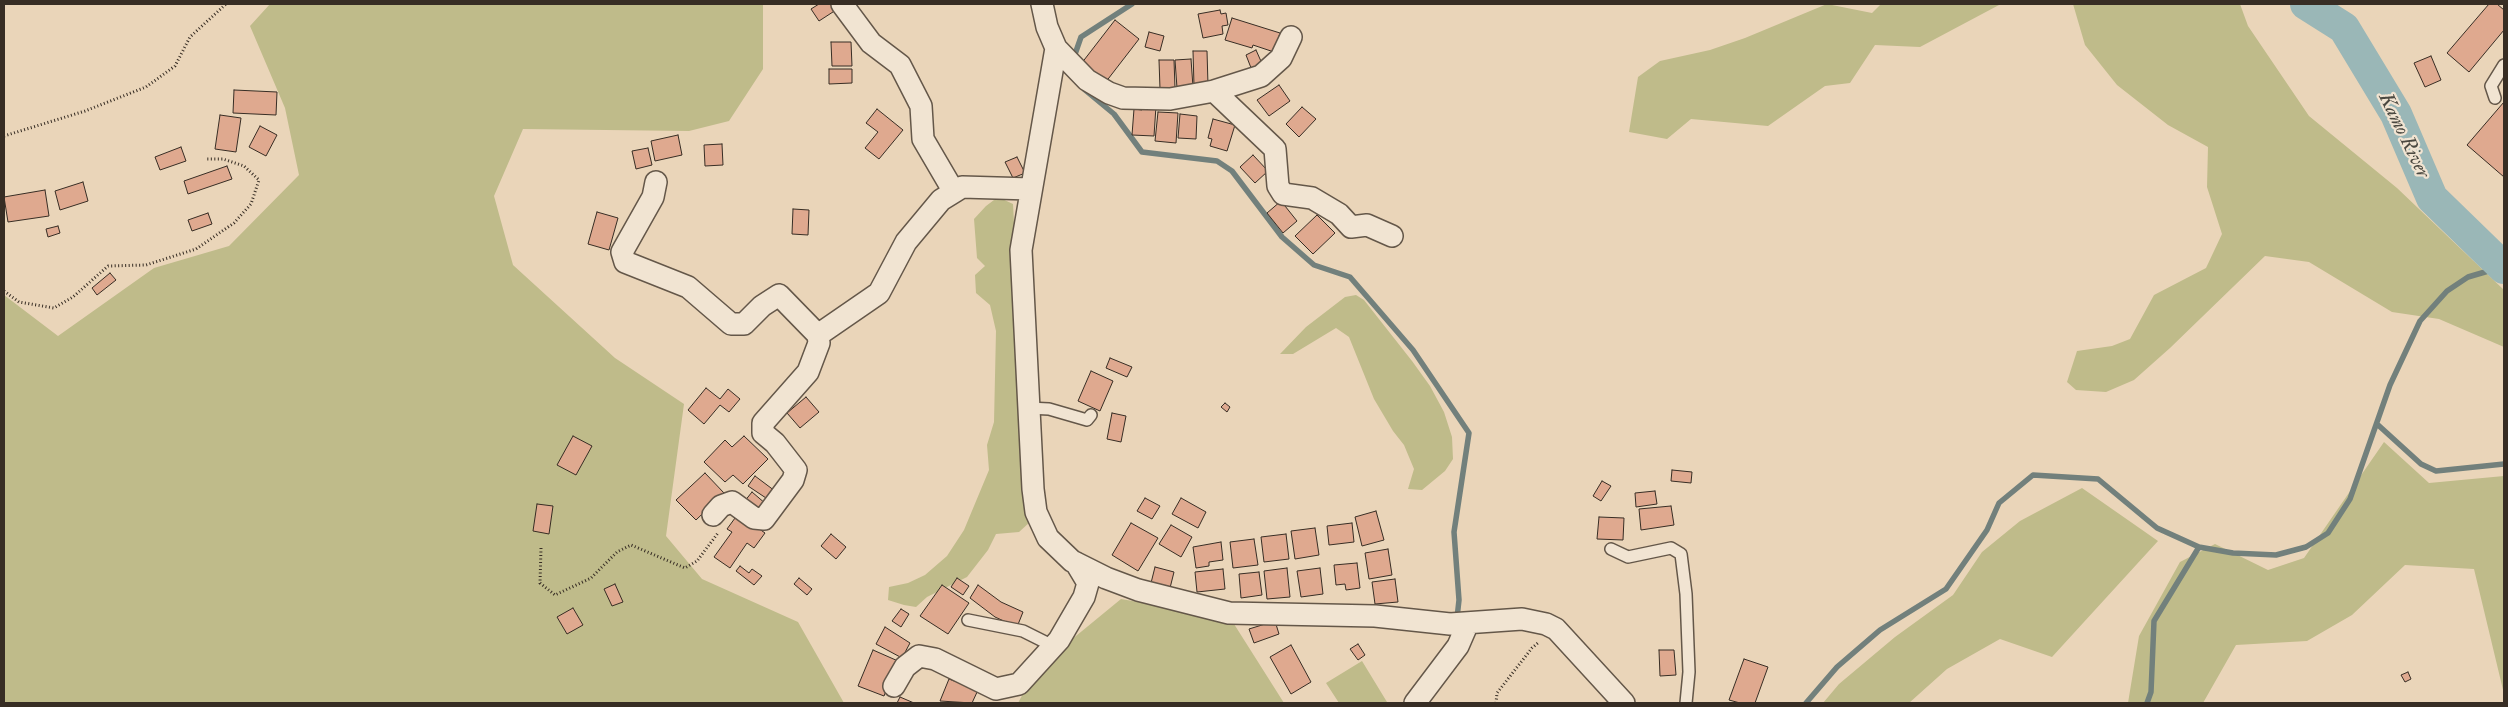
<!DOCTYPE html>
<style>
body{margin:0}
#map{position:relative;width:2508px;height:707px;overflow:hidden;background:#ead5b9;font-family:"IM FELL Double Pica",serif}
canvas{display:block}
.frame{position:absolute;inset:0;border:5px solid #372d24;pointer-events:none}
</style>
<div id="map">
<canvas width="2508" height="707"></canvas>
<div class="frame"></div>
</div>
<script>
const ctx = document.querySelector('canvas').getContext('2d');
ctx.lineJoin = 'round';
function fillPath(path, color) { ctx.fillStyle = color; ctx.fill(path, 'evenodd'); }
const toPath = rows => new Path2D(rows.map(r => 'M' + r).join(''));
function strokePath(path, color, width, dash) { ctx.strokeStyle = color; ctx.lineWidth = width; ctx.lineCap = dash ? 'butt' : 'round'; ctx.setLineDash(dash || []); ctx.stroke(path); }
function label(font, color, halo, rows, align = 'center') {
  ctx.font = font + ' "IM FELL Double Pica",serif'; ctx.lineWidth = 4.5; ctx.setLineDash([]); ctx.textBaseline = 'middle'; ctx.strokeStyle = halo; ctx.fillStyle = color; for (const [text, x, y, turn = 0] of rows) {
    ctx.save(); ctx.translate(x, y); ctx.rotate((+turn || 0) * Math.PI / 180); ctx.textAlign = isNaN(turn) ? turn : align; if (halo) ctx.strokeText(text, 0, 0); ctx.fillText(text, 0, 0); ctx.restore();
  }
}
fillPath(toPath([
 [270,4,763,4,763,69,729,121,689,131,523,129,494,196,513,265,615,358,684,404,666,536,702,579,798,622,844,703,4,703,4,295,58,336,154,268,229,246,299,175,285,108,250,26],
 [1827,4,1872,13,1881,4,2026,4,1999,5,1920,47,1875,45,1850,83,1825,86,1768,126,1691,119,1667,139,1629,132,1638,77,1660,61,1710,50,1745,38],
 [2073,4,2240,4,2248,26,2309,116,2397,188,2504,290,2504,347,2439,319,2392,312,2309,262,2265,256,2170,348,2134,380,2106,392,2076,390,2067,382,2077,351,2112,346,2130,339,2154,295,2206,268,2222,234,2207,187,2208,147,2168,125,2117,85,2085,45],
 [998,197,1013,204,1030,522,1019,532,996,534,988,550,967,577,927,597,916,607,904,605,888,600,889,587,908,583,925,575,947,556,964,530,989,470,987,445,994,422,996,331,990,305,976,293,975,275,985,266,977,258,974,219,986,206],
 [1356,295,1364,300,1412,361,1430,386,1444,412,1452,437,1453,459,1445,471,1422,490,1408,489,1414,469,1404,445,1393,431,1374,399,1349,337,1336,328,1293,354,1280,354,1306,327,1345,297],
 [2384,442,2429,483,2504,476,2504,694,2474,569,2405,565,2352,615,2307,641,2236,645,2203,703,2128,703,2139,636,2180,562,2215,544,2268,570,2304,558],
 [2082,488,2158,541,2052,657,2000,639,1947,669,1909,703,1823,703,1839,684,1895,637,1953,595,1982,552,2020,521],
 [1121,599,1178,609,1234,624,1284,703,1018,703,1037,668],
 [1362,661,1387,702,1339,703,1326,683]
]), '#bfbb8a');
strokePath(toPath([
 [1073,60,1081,37,1132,4],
 [1085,90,1114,114,1142,152,1217,161,1232,171,1282,237,1314,265,1350,277,1413,350,1469,433,1454,532,1459,600,1457,618],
 [2377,424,2421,464,2436,471,2504,464],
 [1806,703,1837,667,1880,630,1946,589,1987,530,1999,503,2033,475,2098,479,2157,528,2199,547,2233,553,2276,555,2306,547,2328,533,2350,499,2390,385,2420,321,2447,291,2468,277,2502,267],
 [2147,703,2151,692,2154,621,2199,547]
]), '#72807c', 5.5);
strokePath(toPath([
 [2306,4,2344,28,2396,114,2432,198,2504,268]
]), '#9ab7b7', 32);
const building = toPath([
 [819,4,832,4,836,10,819,21,811,9,819,4],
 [2489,4,2497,4,2504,10,2504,30,2469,72,2447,53,2489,4],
 [1220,10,1221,14,1226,13,1228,25,1222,26,1223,34,1203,38,1198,14,1220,10],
 [1232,18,1280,33,1274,52,1253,45,1252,48,1225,40,1232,18],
 [1115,20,1139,39,1105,83,1081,64,1115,20],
 [1149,32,1164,36,1160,51,1145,47,1149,32],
 [831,42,851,42,852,66,832,66,831,42],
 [1256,50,1264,68,1253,73,1246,55,1256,50],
 [1193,51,1207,51,1208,85,1194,86,1193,51],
 [2431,56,2441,80,2425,87,2414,63,2431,56],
 [1191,59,1193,87,1177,88,1175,60,1191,59],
 [1159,60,1174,60,1175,88,1160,89,1159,60],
 [829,69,852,69,852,83,829,84,829,69],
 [1279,85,1290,101,1269,116,1257,100,1279,85],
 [234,90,277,92,276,115,233,113,234,90],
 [2504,102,2504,177,2467,145,2504,102],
 [1143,105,1156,106,1154,136,1132,135,1134,109,1142,110,1143,105],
 [1302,107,1316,119,1299,137,1286,124,1302,107],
 [877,109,903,130,879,159,865,148,878,132,866,123,877,109],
 [1158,112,1178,113,1176,143,1155,141,1158,112],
 [1180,114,1197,116,1196,139,1178,138,1180,114],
 [220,115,241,118,236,152,215,149,220,115],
 [1213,119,1235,125,1227,151,1210,146,1212,139,1208,138,1213,119],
 [260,126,277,135,266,156,249,147,260,126],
 [678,135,682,155,655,161,651,141,678,135],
 [722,144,723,165,705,166,704,145,722,144],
 [181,147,186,161,160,170,155,157,181,147],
 [648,148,652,165,636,169,632,151,648,148],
 [1253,155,1268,171,1255,183,1240,167,1253,155],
 [1017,157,1025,173,1013,178,1005,162,1017,157],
 [227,166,232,179,188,194,184,181,227,166],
 [83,182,88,201,60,210,55,191,83,182],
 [45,190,49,216,8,222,4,197,45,190],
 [1281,201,1297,221,1283,233,1267,213,1281,201],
 [793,209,809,210,808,235,792,234,793,209],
 [597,212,618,218,609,250,588,244,597,212],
 [208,213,212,224,192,231,188,220,208,213],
 [1317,215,1335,233,1313,254,1295,236,1317,215],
 [58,226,60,233,48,237,46,229,58,226],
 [110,273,116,280,97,295,92,288,110,273],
 [1110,358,1132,367,1127,377,1106,368,1110,358],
 [1091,371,1113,381,1100,411,1078,401,1091,371],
 [706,388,720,399,728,389,740,399,729,412,720,405,704,424,688,410,706,388],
 [806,397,819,412,800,428,787,413,806,397],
 [1225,403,1230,407,1227,412,1221,407,1225,403],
 [1112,413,1126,416,1121,442,1107,439,1112,413],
 [573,436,592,446,576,475,557,465,573,436],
 [744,436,768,459,743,484,733,475,725,482,704,462,725,440,732,447,744,436],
 [1672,470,1692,472,1691,483,1671,481,1672,470],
 [705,473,724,493,696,520,676,500,705,473],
 [755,476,775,491,769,500,748,486,755,476],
 [1602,481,1611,486,1601,501,1593,496,1602,481],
 [1655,491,1657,504,1636,507,1635,493,1655,491],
 [752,492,766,504,758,514,744,502,752,492],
 [1145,498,1160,506,1152,519,1137,511,1145,498],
 [1181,498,1206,512,1198,528,1172,514,1181,498],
 [537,504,553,506,549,534,533,531,537,504],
 [1671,506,1674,525,1641,530,1639,509,1671,506],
 [1376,511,1384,540,1362,546,1355,517,1376,511],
 [738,514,765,533,754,548,747,543,730,568,714,557,732,532,727,529,738,514],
 [1599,517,1624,518,1623,540,1597,539,1599,517],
 [1131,523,1158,538,1138,571,1112,555,1131,523],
 [1352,523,1354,542,1329,545,1327,526,1352,523],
 [1171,525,1192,537,1181,557,1159,544,1171,525],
 [1315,528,1319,555,1295,559,1291,531,1315,528],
 [831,534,846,547,836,559,821,546,831,534],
 [1286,534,1289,559,1264,562,1261,537,1286,534],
 [1254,539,1258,565,1233,568,1230,542,1254,539],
 [1221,542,1223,560,1209,562,1209,566,1196,568,1193,547,1221,542],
 [1388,549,1392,575,1369,579,1365,553,1388,549],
 [1357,563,1360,588,1346,590,1345,584,1336,585,1334,565,1357,563],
 [740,566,749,573,752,569,762,576,754,585,736,571,740,566],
 [1155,567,1174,572,1170,588,1151,583,1155,567],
 [1287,568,1290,597,1267,599,1264,571,1287,568],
 [1320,568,1323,594,1301,597,1297,571,1320,568],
 [1223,569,1225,589,1197,592,1195,572,1223,569],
 [1259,572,1262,595,1241,598,1239,574,1259,572],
 [799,578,812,589,807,595,794,584,799,578],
 [957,578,969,586,963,595,951,587,957,578],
 [1395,579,1398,602,1375,604,1372,582,1395,579],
 [615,584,623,602,612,606,604,589,615,584],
 [942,585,969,603,948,634,920,616,942,585],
 [978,585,1001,602,1023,612,1017,627,995,617,970,598,978,585],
 [573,608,583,625,567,634,557,617,573,608],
 [901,609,909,614,901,627,892,621,901,609],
 [1275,621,1279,634,1254,643,1249,629,1275,621],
 [885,627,910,643,902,658,876,644,885,627],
 [1358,644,1365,655,1358,660,1350,649,1358,644],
 [1291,645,1311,682,1291,694,1270,657,1291,645],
 [873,650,898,661,884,696,858,686,873,650],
 [1659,650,1674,650,1676,675,1660,676,1659,650],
 [1744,659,1768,667,1755,703,1740,703,1729,700,1744,659],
 [2408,672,2411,679,2405,682,2401,675,2408,672],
 [949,679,978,690,972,703,940,701,949,679],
 [900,697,914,703,897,703,900,697]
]);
fillPath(building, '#dfa98f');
strokePath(building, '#372d24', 1);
const service = toPath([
 [2495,98,2491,86,2504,65],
 [1028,408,1049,409,1087,420,1091,415],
 [1611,549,1628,557,1671,548,1681,554,1686,594,1689,672,1686,703],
 [968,620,1023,631,1053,646]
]);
const minor = toPath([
 [842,4,871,43,900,65,921,106,923,139,954,192],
 [1042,4,1047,27,1056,48,1021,250,1033,489,1036,512,1048,538,1072,561,1106,578,1138,590,1229,613,1375,616,1450,624,1522,619,1546,624,1556,629,1624,703],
 [1056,48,1087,80,1109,93,1123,98,1170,99,1214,91,1261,76,1281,58,1291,37],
 [1214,91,1275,149,1278,186,1283,194,1312,198,1339,214,1351,227,1367,225,1392,236],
 [656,182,653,197,622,252,625,262,688,287,731,324,744,324,762,306,779,295,818,335],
 [713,515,721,506,732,502,754,518,764,519,793,480,796,470,775,443,763,433,763,423,808,372,819,343,818,335,879,293,906,242,941,200,962,187,1031,189],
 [894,686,905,667,919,656,935,659,996,689,1019,684,1059,640,1084,597,1088,583,1076,563],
 [1415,703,1458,646,1468,623]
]);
strokePath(service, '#645749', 14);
strokePath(minor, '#645749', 24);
strokePath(toPath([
 [4,136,85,111,146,87,175,66,190,37,226,4],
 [4,291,19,302,54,308,73,297,108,266,146,265,196,249,234,223,251,204,259,180,244,166,223,159,205,159],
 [541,548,540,583,555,595,591,578,617,552,631,545,685,568,697,561,718,533],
 [1496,703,1497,693,1532,648,1539,642]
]), '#372d24', 3, [1, 2.5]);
strokePath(service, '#f1e4d2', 11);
strokePath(minor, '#f1e4d2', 21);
label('italic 20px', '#4b4941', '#f1e4d2', [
 ["Kamo River",2403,136,64]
]);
</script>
